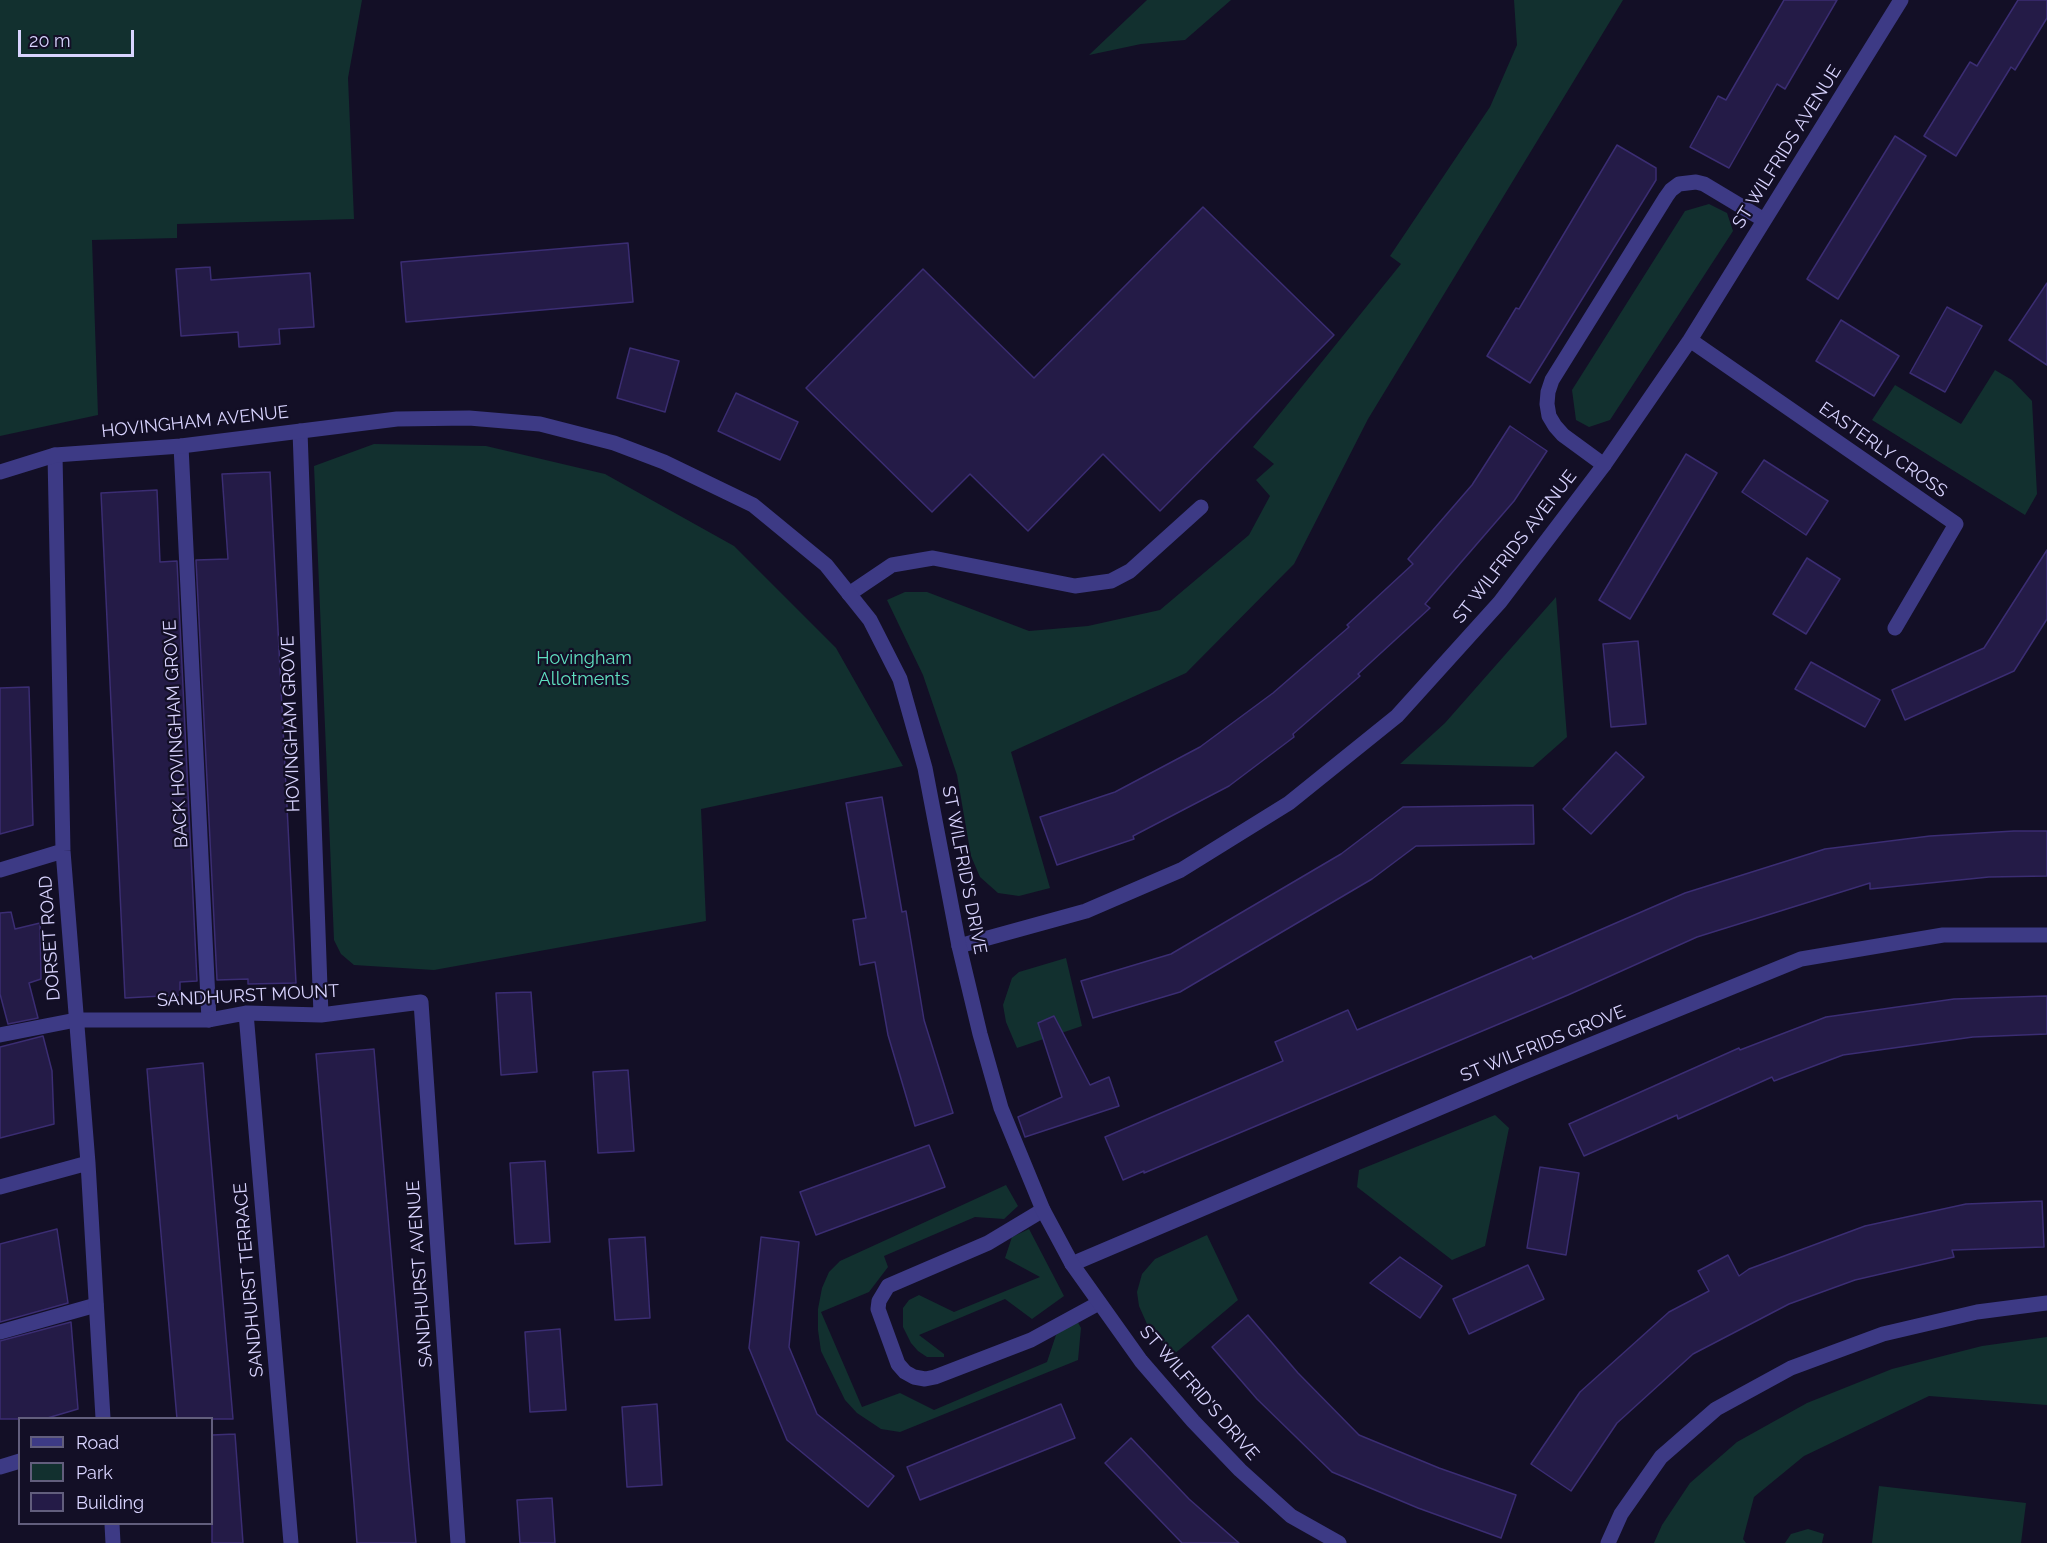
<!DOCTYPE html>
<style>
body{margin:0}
#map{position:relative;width:2047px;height:1543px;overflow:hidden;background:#130f26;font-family:Raleway,sans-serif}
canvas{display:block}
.legend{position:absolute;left:18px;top:1417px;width:195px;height:108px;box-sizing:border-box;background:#130f26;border:2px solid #625e7d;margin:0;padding:8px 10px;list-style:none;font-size:18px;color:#d9d4ff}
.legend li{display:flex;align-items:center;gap:12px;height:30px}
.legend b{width:30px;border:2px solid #625e7d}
.scale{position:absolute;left:18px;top:30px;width:116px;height:27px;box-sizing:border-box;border:3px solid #d9d4ff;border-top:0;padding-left:8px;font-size:18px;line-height:21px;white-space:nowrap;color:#d9d4ff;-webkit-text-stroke:4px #130f26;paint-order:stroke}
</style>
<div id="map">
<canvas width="2047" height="1543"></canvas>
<ul class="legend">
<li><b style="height:8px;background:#3d3a85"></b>Road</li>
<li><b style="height:16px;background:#12302f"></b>Park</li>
<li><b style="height:16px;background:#241b47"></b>Building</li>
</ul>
<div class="scale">20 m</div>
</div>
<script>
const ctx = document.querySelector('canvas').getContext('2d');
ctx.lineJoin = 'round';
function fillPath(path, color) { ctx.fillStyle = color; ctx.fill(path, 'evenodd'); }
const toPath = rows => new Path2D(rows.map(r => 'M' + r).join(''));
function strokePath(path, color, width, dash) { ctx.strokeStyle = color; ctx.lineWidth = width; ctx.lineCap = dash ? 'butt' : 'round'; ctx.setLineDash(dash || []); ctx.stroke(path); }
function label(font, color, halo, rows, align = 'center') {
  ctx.font = font + ' Raleway,sans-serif'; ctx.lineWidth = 4.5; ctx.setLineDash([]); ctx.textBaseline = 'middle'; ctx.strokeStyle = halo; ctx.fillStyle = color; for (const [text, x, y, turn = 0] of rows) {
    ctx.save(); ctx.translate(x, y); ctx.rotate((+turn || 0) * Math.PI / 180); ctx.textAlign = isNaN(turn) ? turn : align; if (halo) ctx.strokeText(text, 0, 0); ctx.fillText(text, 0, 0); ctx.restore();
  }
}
fillPath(toPath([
 [0,0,362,0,348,78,354,219,177,224,177,238,92,240,98,415,0,436],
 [1147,0,1231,0,1185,40,1141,44,1089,55],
 [1514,0,1623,0,1368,419,1294,564,1186,673,1011,752,1050,888,1019,896,998,893,980,877,971,856,957,775,923,675,887,600,905,592,927,592,1029,631,1088,626,1160,610,1249,535,1270,496,1256,480,1274,464,1253,447,1401,264,1390,256,1490,107,1517,45],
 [1709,204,1727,213,1733,231,1610,420,1589,427,1576,420,1572,390,1685,211],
 [1995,370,2012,380,2032,401,2037,494,2025,515,1872,420,1895,385,1961,424],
 [374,444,486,446,605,474,734,546,836,648,903,766,701,809,706,921,434,970,354,965,341,954,334,940,314,466],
 [1556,597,1567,737,1533,767,1400,764,1445,723],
 [1066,958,1082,1026,1017,1048,1006,1022,1003,1005,1012,978,1019,972],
 [1495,1115,1509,1128,1485,1246,1452,1260,1357,1187,1359,1170],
 [1006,1185,1018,1206,1004,1219,975,1217,884,1256,888,1267,869,1292,821,1312,862,1407,900,1393,934,1410,1047,1362,1056,1335,1076,1319,1081,1328,1078,1360,900,1432,881,1429,857,1413,845,1400,821,1351,818,1330,818,1309,822,1288,829,1272,840,1261],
 [1029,1229,1064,1296,1032,1319,1005,1299,919,1335,944,1354,944,1357,927,1357,918,1351,911,1343,903,1327,903,1308,909,1300,919,1295,954,1312,1040,1277,1005,1258,1012,1237],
 [1207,1235,1238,1300,1173,1355,1147,1324,1139,1306,1137,1292,1142,1274,1155,1259],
 [2047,1337,2047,1405,1929,1396,1804,1456,1754,1497,1743,1539,1746,1543,1654,1543,1662,1525,1690,1483,1737,1442,1807,1403,1892,1369,1982,1346],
 [1879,1486,2026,1503,2021,1543,1872,1543],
 [1808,1529,1824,1534,1822,1543,1785,1543,1791,1534]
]), '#12302f');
const building = toPath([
 [1784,0,1837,0,1785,89,1777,84,1729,168,1690,147,1718,96,1726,100,1784,0],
 [2018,0,2047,0,2047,18,2015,70,2011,67,1956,156,1924,136,1970,62,1977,66,2018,0],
 [1895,136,1926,156,1838,299,1807,279,1895,136],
 [1617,145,1656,168,1656,180,1530,383,1487,356,1516,308,1519,309,1617,145],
 [1203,207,1334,335,1160,511,1103,454,1028,531,970,474,932,512,806,388,923,269,1034,378,1203,207],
 [628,243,633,302,406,322,401,262,628,243],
 [210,267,211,280,310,273,314,327,279,329,280,344,239,347,238,332,181,336,176,269,210,267],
 [2047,283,2047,365,2009,340,2047,283],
 [1947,307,1982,326,1945,392,1910,373,1947,307],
 [1841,320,1899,356,1874,396,1816,361,1841,320],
 [630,348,679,361,665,412,617,398,630,348],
 [736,393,798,422,780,460,718,431,736,393],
 [1510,426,1547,451,1514,501,1425,604,1430,608,1358,674,1360,676,1293,734,1294,737,1229,786,1133,836,1134,839,1057,865,1040,817,1115,792,1200,747,1273,693,1349,627,1347,625,1413,564,1408,559,1472,485,1510,426],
 [1686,454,1717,473,1630,619,1599,600,1686,454],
 [1764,460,1828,501,1806,535,1742,492,1764,460],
 [270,472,296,983,248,984,248,979,217,980,196,560,228,559,222,474,270,472],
 [157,490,160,562,177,561,197,981,180,982,180,995,125,998,101,493,157,490],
 [2047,550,2047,619,2014,671,1905,720,1892,690,1984,648,2047,550],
 [1807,558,1840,579,1806,634,1773,614,1807,558],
 [1638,641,1646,724,1611,727,1603,644,1638,641],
 [1811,662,1880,700,1865,727,1795,689,1811,662],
 [29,687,33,825,0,834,0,688,29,687],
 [1616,752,1644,777,1591,834,1563,809,1616,752],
 [882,797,902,912,906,911,924,1020,953,1113,915,1126,888,1035,875,962,860,965,853,920,866,918,846,803,882,797],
 [1533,805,1534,844,1416,846,1372,879,1180,992,1093,1018,1081,981,1171,954,1341,854,1403,807,1533,805],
 [2014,831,2047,831,2047,876,1989,877,1870,889,1870,883,1697,937,1568,995,1144,1173,1144,1171,1123,1180,1105,1137,1283,1061,1275,1042,1348,1010,1357,1030,1531,956,1533,959,1685,893,1825,849,1930,836,2014,831],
 [11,912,15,929,40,923,41,979,29,983,38,1018,8,1024,0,994,0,913,11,912],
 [531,992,537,1072,501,1075,496,993,531,992],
 [2047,996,2047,1034,1973,1037,1843,1055,1774,1081,1772,1077,1678,1119,1677,1115,1584,1156,1569,1124,1739,1048,1740,1050,1826,1017,1954,999,2047,996],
 [1054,1016,1090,1085,1109,1077,1119,1106,1025,1137,1018,1117,1062,1097,1038,1023,1054,1016],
 [43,1036,52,1071,54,1124,0,1138,0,1047,43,1036],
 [374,1049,409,1468,416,1543,357,1543,354,1503,316,1054,374,1049],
 [203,1063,207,1113,233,1419,177,1419,151,1118,147,1069,203,1063],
 [628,1070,634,1151,598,1153,593,1072,628,1070],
 [929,1145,945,1187,816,1235,800,1192,929,1145],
 [545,1161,550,1242,515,1244,510,1163,545,1161],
 [1540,1167,1579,1173,1566,1255,1527,1248,1540,1167],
 [2042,1201,2044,1247,1952,1250,1954,1257,1855,1280,1789,1304,1693,1354,1617,1423,1571,1491,1531,1464,1580,1392,1669,1312,1709,1291,1698,1271,1728,1255,1739,1276,1749,1269,1865,1226,1966,1204,2042,1201],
 [57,1229,68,1303,0,1322,0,1244,57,1229],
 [645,1237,650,1318,615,1320,609,1239,645,1237],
 [761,1237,799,1242,789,1347,817,1414,894,1476,868,1507,787,1440,749,1348,761,1237],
 [1400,1257,1442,1286,1420,1318,1370,1283,1400,1257],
 [1528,1265,1544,1299,1469,1334,1453,1299,1528,1265],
 [1248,1315,1298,1373,1359,1435,1439,1468,1516,1495,1501,1538,1418,1508,1332,1472,1257,1399,1212,1347,1248,1315],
 [71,1322,78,1409,44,1419,0,1419,0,1341,71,1322],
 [560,1329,566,1410,530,1412,525,1332,560,1329],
 [657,1404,662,1485,627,1487,622,1407,657,1404],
 [1061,1404,1075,1438,920,1500,907,1467,1061,1404],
 [235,1434,243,1543,212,1543,212,1435,235,1434],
 [1131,1438,1189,1499,1239,1543,1182,1543,1105,1463,1131,1438],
 [552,1498,555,1543,520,1543,517,1500,552,1498]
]);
fillPath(building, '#241b47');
strokePath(building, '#3b2d73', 1.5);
strokePath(toPath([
 [181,446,209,1020],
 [1604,465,1563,435,1555,426,1549,416,1547,404,1548,392,1552,380,1666,197,1671,190,1679,184,1696,182,1704,184,1764,220],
 [849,594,892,565,933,558,1075,586,1111,581,1130,571,1201,507],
 [0,1035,76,1020],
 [1043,1210,988,1243,888,1286,879,1301,878,1309,898,1364,905,1372,914,1377,925,1379,935,1377,1031,1340,1099,1303],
 [0,1332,96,1305]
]), '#3d3a85', 15);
strokePath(toPath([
 [1690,340,1956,524,1895,628],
 [300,431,321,1015],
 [55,455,63,851,88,1163,103,1418],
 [0,870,63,851],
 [959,946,1086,911,1181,870,1289,803,1397,716,1500,602,1604,465,1690,340,1901,0],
 [246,1013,291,1543],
 [76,1020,209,1020,246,1013,321,1015,421,1002,458,1543],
 [0,1187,88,1163],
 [1072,1264,1524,1072,1801,959,1943,935,2047,935],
 [0,1467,20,1461],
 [112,1524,113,1543]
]), '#3d3a85', 15);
strokePath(toPath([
 [0,472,55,455,181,446,397,419,469,418,540,424,614,443,664,462,753,505,826,565,870,620,900,679,925,768,959,946,980,1034,1001,1108,1043,1210,1072,1264,1141,1361,1193,1421,1240,1470,1291,1516,1339,1543],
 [1608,1543,1621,1514,1661,1457,1716,1409,1791,1368,1883,1334,1977,1312,2047,1303]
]), '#3d3a85', 15);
label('18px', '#d9d4ff', '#130f26', [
 ["ST WILFRIDS AVENUE",1787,147,-58],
 ["HOVINGHAM AVENUE",195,422,-6],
 ["EASTERLY CROSS",1883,450,35],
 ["ST WILFRIDS AVENUE",1515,547,-52],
 ["HOVINGHAM GROVE",291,724,-92],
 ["BACK HOVINGHAM GROVE",176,734,-93],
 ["ST WILFRID'S DRIVE",964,870,79],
 ["DORSET ROAD",50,938,-94],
 ["SANDHURST MOUNT",248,996,-3],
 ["ST WILFRIDS GROVE",1543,1044,-22],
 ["SANDHURST AVENUE",420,1274,-94],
 ["SANDHURST TERRACE",249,1280,-95],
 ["ST WILFRID'S DRIVE",1199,1393,49]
]);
label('18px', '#5fe0c0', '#130f26', [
 ["Hovingham",584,659],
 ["Allotments",584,680]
]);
</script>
